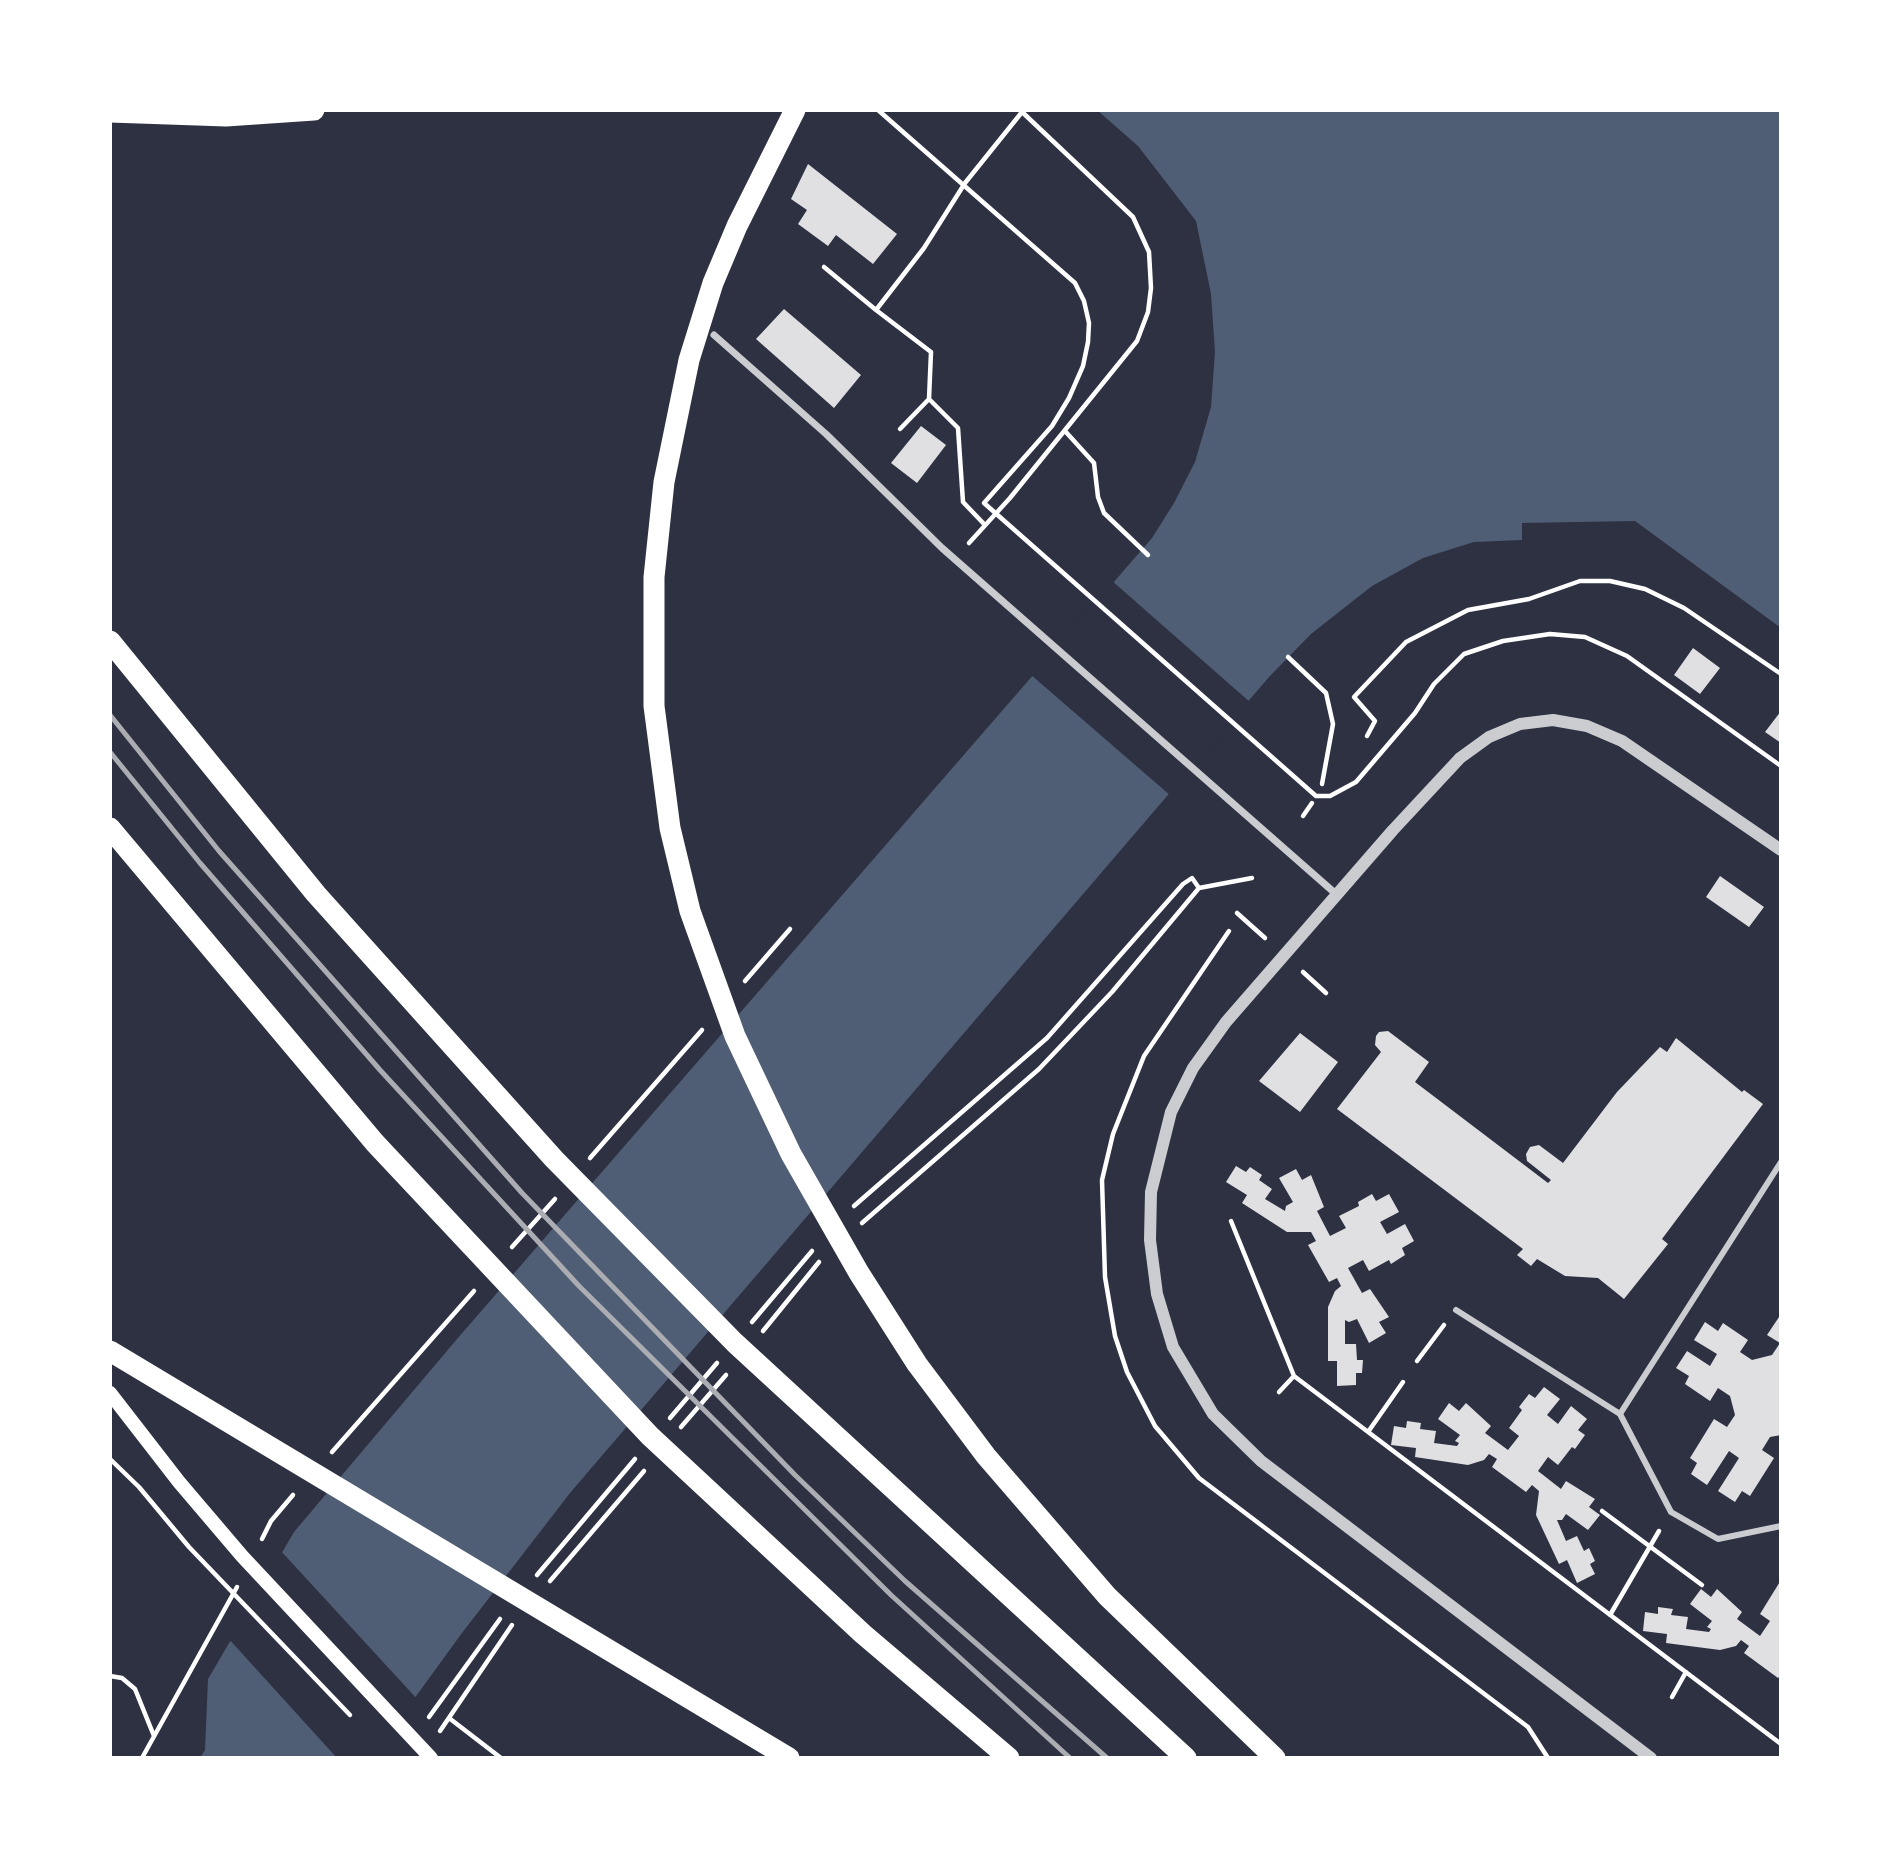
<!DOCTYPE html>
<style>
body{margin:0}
#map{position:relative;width:1891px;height:1868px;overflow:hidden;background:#2d3142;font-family:"Fira Sans Condensed",sans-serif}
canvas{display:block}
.frame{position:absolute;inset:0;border:112px solid #fff;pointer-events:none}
</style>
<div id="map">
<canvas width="1891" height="1868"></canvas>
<div class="frame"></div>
</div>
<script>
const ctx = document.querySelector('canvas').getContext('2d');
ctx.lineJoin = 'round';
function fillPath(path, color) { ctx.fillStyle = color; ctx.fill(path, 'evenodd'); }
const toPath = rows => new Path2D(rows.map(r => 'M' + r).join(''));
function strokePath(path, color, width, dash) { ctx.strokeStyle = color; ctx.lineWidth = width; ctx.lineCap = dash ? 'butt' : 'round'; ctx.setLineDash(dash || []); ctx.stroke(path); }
fillPath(toPath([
 [1097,110,1781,110,1781,628,1635,521,1522,523,1522,540,1474,542,1423,558,1372,586,1311,634,1269,677,570,1493,462,1633,371,1758,200,1758,205,1750,208,1679,294,1532,457,1339,1152,538,1174,503,1195,462,1211,407,1215,352,1211,294,1196,221,1138,146]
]), '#4f5d75');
fillPath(toPath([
 [1111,580,1251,703,1171,796,1030,674],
 [280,1550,418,1700,376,1758,337,1758,228,1638]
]), '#2d3142');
fillPath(toPath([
 [808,164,897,234,873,264,836,235,828,246,798,224,807,210,791,199],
 [784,309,861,375,834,408,756,339],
 [921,426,946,445,917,483,891,463],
 [1693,648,1720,668,1700,694,1674,675],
 [1781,711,1781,743,1765,732],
 [1720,876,1764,907,1749,927,1706,897],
 [1388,1031,1429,1062,1415,1082,1548,1183,1551,1180,1527,1161,1526,1154,1530,1147,1539,1145,1563,1163,1617,1092,1660,1047,1667,1052,1676,1038,1742,1092,1744,1090,1763,1104,1662,1239,1668,1244,1624,1299,1598,1278,1565,1276,1537,1259,1531,1266,1517,1255,1523,1249,1337,1109,1381,1052,1375,1045,1376,1036,1379,1032],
 [1300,1033,1338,1062,1300,1112,1259,1081],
 [1236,1166,1246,1172,1250,1167,1262,1175,1259,1180,1272,1189,1265,1199,1285,1211,1286,1206,1293,1202,1279,1178,1296,1169,1302,1180,1311,1175,1324,1207,1317,1211,1330,1236,1346,1228,1339,1216,1359,1206,1358,1202,1372,1194,1376,1201,1389,1194,1399,1212,1380,1222,1387,1234,1405,1224,1414,1241,1402,1248,1405,1255,1391,1264,1389,1260,1369,1271,1363,1260,1348,1268,1362,1293,1370,1289,1389,1317,1379,1322,1386,1333,1369,1343,1357,1319,1349,1322,1345,1320,1345,1344,1356,1344,1357,1360,1363,1360,1362,1373,1356,1373,1356,1385,1337,1386,1337,1361,1328,1361,1328,1307,1335,1291,1341,1286,1337,1278,1329,1282,1308,1245,1316,1241,1311,1232,1287,1232,1242,1203,1247,1195,1226,1182],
 [1781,1314,1781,1435,1770,1437,1762,1450,1774,1458,1750,1496,1742,1491,1735,1502,1718,1491,1739,1458,1729,1451,1707,1485,1691,1474,1697,1463,1690,1458,1714,1419,1727,1427,1735,1415,1730,1396,1718,1388,1710,1401,1685,1384,1689,1376,1676,1368,1687,1351,1710,1366,1717,1354,1694,1340,1705,1322,1718,1331,1723,1323,1748,1340,1740,1352,1752,1360,1772,1355,1780,1343,1767,1335],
 [1544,1387,1560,1399,1547,1415,1558,1424,1571,1406,1587,1419,1578,1430,1585,1435,1575,1449,1572,1447,1558,1465,1548,1457,1538,1471,1561,1489,1566,1481,1595,1499,1589,1507,1600,1515,1588,1530,1566,1514,1562,1520,1557,1520,1566,1541,1577,1536,1584,1551,1589,1548,1595,1561,1590,1564,1595,1574,1577,1583,1567,1560,1559,1564,1536,1515,1539,1491,1532,1485,1526,1492,1492,1467,1497,1459,1489,1454,1484,1460,1468,1465,1415,1457,1416,1448,1391,1445,1394,1426,1406,1428,1407,1421,1421,1423,1420,1429,1436,1431,1434,1443,1457,1446,1459,1443,1455,1441,1460,1435,1438,1419,1449,1403,1459,1411,1466,1403,1491,1426,1485,1433,1508,1450,1519,1436,1509,1428,1522,1410,1519,1407,1529,1394,1535,1398],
 [1781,1580,1781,1675,1778,1678,1744,1653,1749,1646,1741,1640,1736,1646,1720,1650,1666,1643,1667,1634,1643,1631,1645,1612,1658,1614,1658,1607,1673,1609,1671,1615,1688,1617,1686,1629,1709,1632,1711,1629,1707,1627,1712,1621,1690,1604,1701,1589,1711,1597,1717,1589,1742,1612,1737,1619,1760,1636,1770,1621,1760,1614]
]), '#e0e0e3');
strokePath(toPath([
 [878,110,1075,283,1084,301,1089,323,1088,342,1083,366,1069,398,1052,426,984,503,1316,796,1330,796,1356,782,1415,713,1434,684,1464,654,1503,641,1550,634,1585,637,1627,656,1781,766],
 [824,267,876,310],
 [929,399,958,428,963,502,985,525],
 [900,429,929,399,931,352,876,310,924,248,965,183,1022,112],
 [1065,431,1094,463,1098,497,1104,513,1148,555],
 [969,543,1010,498,1137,341,1148,312,1151,288,1149,252,1133,217,1020,110],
 [1288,657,1326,693,1333,724,1322,784],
 [1367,736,1375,721,1354,697,1406,642,1468,610,1529,599,1580,581,1610,581,1645,589,1684,608,1781,674],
 [1303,816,1312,803],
 [1237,913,1265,938],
 [1229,931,1144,1056,1113,1134,1102,1180,1105,1277,1115,1336,1127,1372,1155,1426,1199,1478,1528,1727,1548,1758],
 [1303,972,1326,993],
 [745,981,790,929],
 [590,1158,702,1030],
 [854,1206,1047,1038,1183,884,1192,878,1199,888],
 [1231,1221,1294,1376,1781,1744],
 [862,1223,1039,1069,1112,992,1199,888,1252,878],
 [512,1247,555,1199],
 [752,1322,812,1251],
 [763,1331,819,1262],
 [1417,1361,1444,1325],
 [1279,1392,1294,1376],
 [670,1418,717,1363],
 [681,1427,726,1375],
 [1368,1432,1403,1382],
 [332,1452,474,1291],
 [110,1459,139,1487,189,1547,350,1715],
 [1602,1511,1702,1585],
 [262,1539,271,1521,293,1495],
 [537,1575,635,1459],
 [550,1581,644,1471],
 [1610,1615,1659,1531],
 [110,1676,122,1678,135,1689,154,1736],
 [1672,1697,1686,1672],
 [429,1717,500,1619],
 [449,1718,501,1758],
 [440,1731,512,1625],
 [142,1758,237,1587]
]), '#fff', 4.5);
strokePath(toPath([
 [1456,1310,1620,1414,1671,1512,1718,1539,1781,1526],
 [1620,1414,1781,1162]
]), '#caccd0', 6);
strokePath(toPath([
 [714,335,826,434,942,548,1336,894]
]), '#caccd0', 7);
strokePath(toPath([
 [1651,1758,1261,1461,1213,1414,1173,1347,1157,1294,1150,1240,1151,1192,1171,1112,1193,1068,1226,1022,1393,830,1460,758,1489,737,1520,724,1553,720,1587,726,1622,741,1781,850]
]), '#caccd0', 12);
strokePath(toPath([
 [110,1393,179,1482,242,1556,431,1758]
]), '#fff', 14);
strokePath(toPath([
 [795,110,737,226,713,283,689,360,664,482,654,577,654,706,670,828,690,911,735,1036,791,1154,859,1273,917,1364,986,1456,1107,1596,1275,1758],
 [110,112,226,116,314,110],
 [110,641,316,894,554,1159,735,1343,1186,1758],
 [110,828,375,1143,650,1436,863,1634,1009,1758],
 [110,1351,789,1758]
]), '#fff', 21);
strokePath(toPath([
 [110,715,219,851,522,1193,795,1475,905,1581,1107,1758],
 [110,752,200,863,380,1070,579,1286,891,1595,1070,1758]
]), '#abadb3', 5);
</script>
